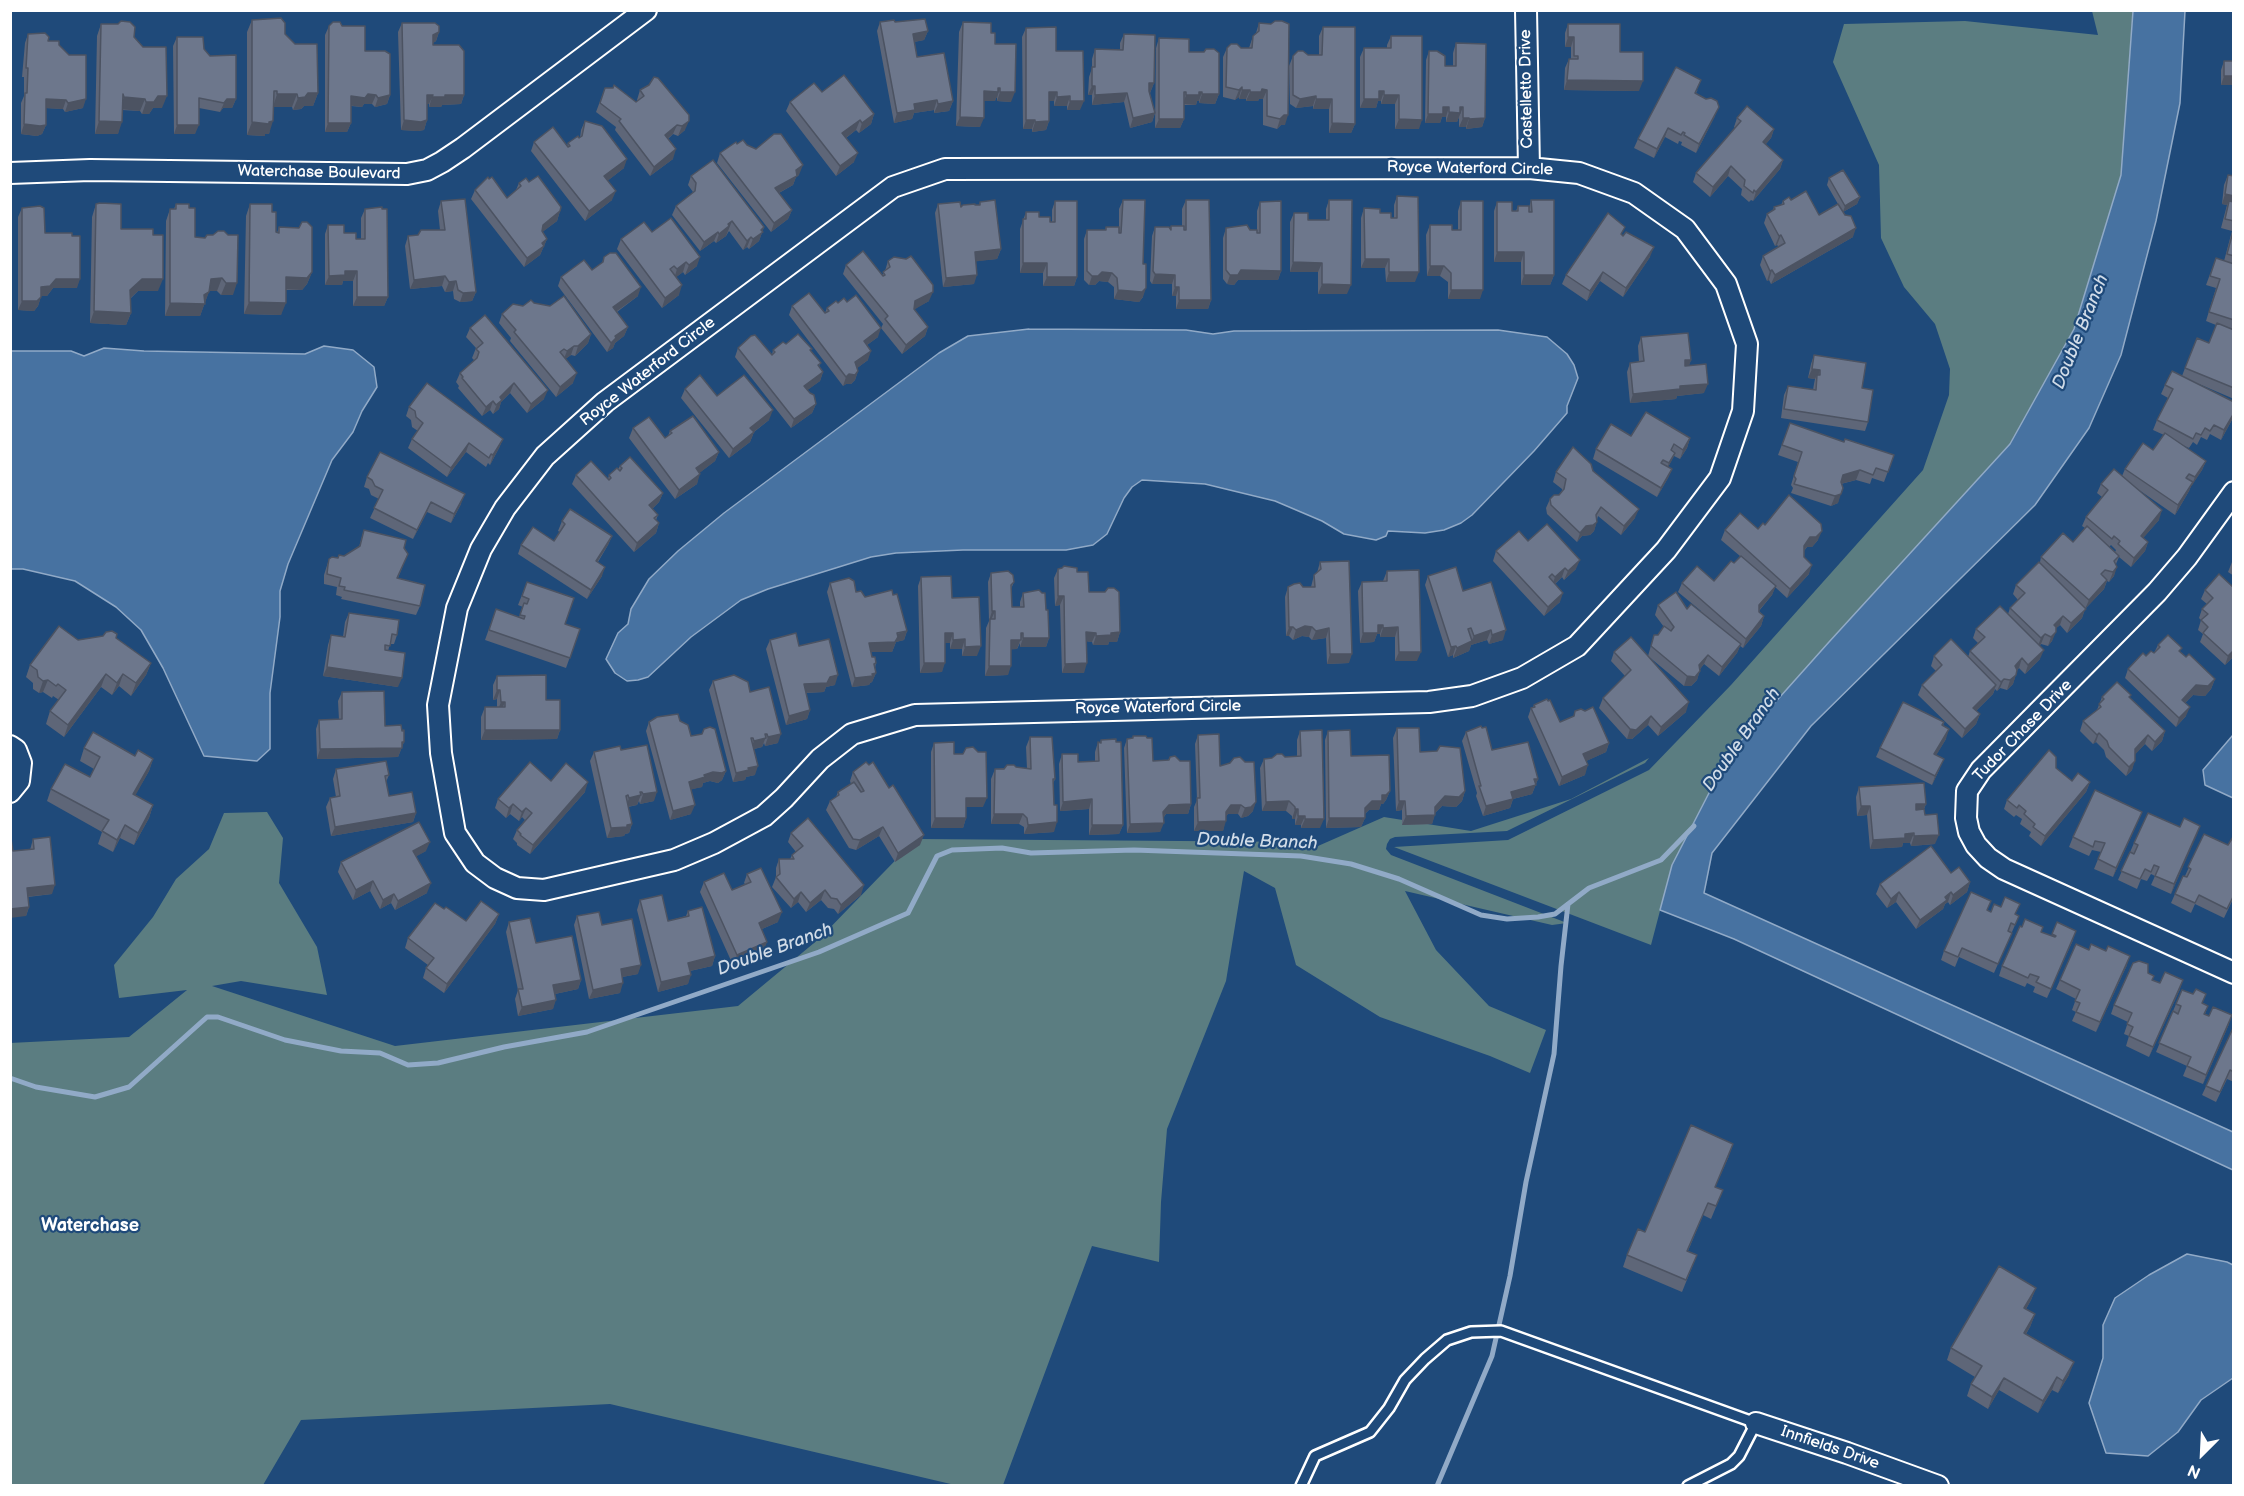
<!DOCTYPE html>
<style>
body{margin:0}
#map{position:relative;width:2244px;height:1496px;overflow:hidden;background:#1f4a7a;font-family:"Balsamiq Sans",sans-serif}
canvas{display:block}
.frame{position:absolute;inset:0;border:12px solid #fff;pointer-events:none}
.north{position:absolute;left:2172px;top:1424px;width:60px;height:60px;-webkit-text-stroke:4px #1f4a7a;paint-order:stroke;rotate:204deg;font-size:16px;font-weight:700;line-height:24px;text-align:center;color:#fff}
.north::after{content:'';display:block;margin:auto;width:21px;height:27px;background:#fff;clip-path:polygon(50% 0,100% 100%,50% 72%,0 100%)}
</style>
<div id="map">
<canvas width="2244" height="1496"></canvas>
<div class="frame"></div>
<div class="north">N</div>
</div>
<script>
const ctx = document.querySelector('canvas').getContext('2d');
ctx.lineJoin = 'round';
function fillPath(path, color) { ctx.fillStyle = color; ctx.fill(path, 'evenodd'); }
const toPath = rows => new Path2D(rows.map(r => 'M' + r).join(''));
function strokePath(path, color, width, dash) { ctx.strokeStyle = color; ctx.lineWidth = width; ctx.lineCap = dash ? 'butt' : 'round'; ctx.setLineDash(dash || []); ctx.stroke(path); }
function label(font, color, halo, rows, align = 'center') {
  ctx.font = font + ' "Balsamiq Sans",sans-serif'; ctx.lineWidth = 4.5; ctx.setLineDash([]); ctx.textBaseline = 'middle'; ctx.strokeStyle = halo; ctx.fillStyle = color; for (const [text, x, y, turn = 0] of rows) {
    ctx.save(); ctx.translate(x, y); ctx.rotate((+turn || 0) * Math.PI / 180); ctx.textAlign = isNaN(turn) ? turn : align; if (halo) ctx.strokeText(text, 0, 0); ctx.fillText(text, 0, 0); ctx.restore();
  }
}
fillPath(toPath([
 [2092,11,2133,11,2121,175,2074,329,2010,444,1829,642,1729,754,1672,865,1651,945,1394,847,1508,840,1649,770,1731,685,1923,470,1949,395,1950,369,1935,324,1904,287,1881,238,1879,165,1833,62,1844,24,1965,21,2098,35],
 [1649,758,1645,763,1507,831,1395,837,1390,839,1387,844,1386,849,1391,855,1567,923,1552,925,1405,891,1436,950,1489,1006,1546,1030,1530,1073,1490,1056,1380,1017,1296,965,1275,888,1244,871,1226,981,1167,1129,1161,1202,1159,1262,1092,1246,1003,1485,955,1485,610,1404,301,1420,263,1485,11,1485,10,1043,129,1037,187,990,119,998,114,965,153,917,176,879,209,849,224,813,267,812,283,838,279,883,317,947,327,995,241,981,212,986,395,1046,738,1006,820,938,916,839,1314,842,1318,846,1384,817,1471,831,1571,799]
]), '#5b7d81');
const water = toPath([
 [2133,11,2185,11,2180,103,2156,221,2121,355,2089,428,2035,505,1811,726,1712,853,1704,893,2233,1132,2233,1170,1734,939,1660,910,1672,865,1729,754,1829,642,2010,444,2074,329,2121,175,2133,11],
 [1029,329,1186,330,1213,334,1234,331,1498,330,1547,337,1567,354,1574,365,1578,378,1567,406,1567,413,1534,451,1472,515,1461,523,1444,530,1425,533,1388,531,1386,536,1376,540,1344,534,1322,521,1275,501,1205,484,1142,480,1132,487,1124,498,1107,534,1093,545,1066,550,963,550,896,553,871,557,768,589,741,600,691,637,648,677,638,680,627,681,615,673,606,659,618,633,628,624,631,609,649,579,678,551,724,513,939,353,968,336,1029,329],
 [324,346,353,350,374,367,377,387,362,411,353,432,332,460,288,564,280,591,280,617,270,693,270,749,257,761,204,756,163,668,141,630,116,607,75,581,23,569,11,569,11,351,71,351,84,356,104,348,144,351,305,354,324,346],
 [2233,735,2233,798,2205,785,2203,770,2233,735],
 [2187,1254,2227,1262,2233,1265,2233,1378,2201,1400,2178,1432,2148,1456,2106,1453,2089,1403,2103,1358,2103,1325,2115,1298,2149,1275,2187,1254]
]);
fillPath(water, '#4772a1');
strokePath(water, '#91aac7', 1.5);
strokePath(toPath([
 [10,1078,36,1087,95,1097,129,1087,207,1017,218,1017,285,1040,341,1051,380,1053,408,1065,438,1063,504,1047,587,1032,819,952,908,913,937,856,952,850,1002,848,1031,853,1134,850,1301,856,1351,864,1399,879,1481,915,1507,919,1538,917,1555,914,1589,888,1661,860,1694,826],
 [1437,1486,1492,1356,1510,1276,1526,1182,1554,1054,1561,966,1568,904]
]), '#91aac7', 5);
const lane = toPath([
 [1301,1486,1315,1456,1370,1432,1389,1408,1405,1380,1425,1359,1447,1340,1471,1332,1501,1331,1756,1423,1739,1456,1731,1464,1688,1486]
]);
const street = toPath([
 [1526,10,1529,168],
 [1529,168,1579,173,1634,193,1685,229,1726,284,1747,344,1743,411,1720,478,1666,550,1577,646,1522,678,1472,696,1429,702,915,715,852,734,820,759,784,798,764,816,714,843,674,860,544,890,517,888,495,878,475,863,455,833,441,753,438,705,457,608,481,549,505,508,545,456,605,402,893,187,945,169,1529,168],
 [10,173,90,170,407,174,427,170,442,162,463,148,646,10],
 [2234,492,2187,557,2157,592,1981,770,1967,791,1966,818,1969,832,1976,845,1988,858,2004,869,2234,973],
 [10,746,16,750,21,763,19,781,10,792],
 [1756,1423,1847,1453,1938,1486]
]);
strokePath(lane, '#fff', 14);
strokePath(street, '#fff', 24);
strokePath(lane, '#1f4a7a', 9);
strokePath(street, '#1f4a7a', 20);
fillPath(toPath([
 [252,20,285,34,318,93,313,106,304,106,301,109,293,110,292,107,274,107,269,134,265,134,265,136,247,135,247,32],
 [880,22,895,22,928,31,924,40,914,42,917,57,953,101,949,111,934,113,934,110,914,113,912,119,894,123,877,31],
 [963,22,991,33,995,44,1011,102,997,101,997,98,996,98,995,101,984,101,980,127,956,126,959,32],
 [402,23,439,32,436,41,433,43,433,45,464,95,461,104,442,105,441,107,429,107,429,104,427,104,427,120,424,130,418,131,401,130,398,32],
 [1259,23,1285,125,1281,125,1277,129,1263,125,1263,99,1259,99,1258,101,1246,101,1246,99,1239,99,1239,97,1235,100,1223,97,1223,57,1227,48,1249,48,1253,36,1256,33],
 [101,24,134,37,162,108,153,108,149,114,142,114,140,111,122,110,118,134,95,134,97,36],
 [1568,24,1620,52,1639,91,1564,90,1565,68,1569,59,1571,59,1571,47,1565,47,1565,33],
 [329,26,342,26,365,51,390,95,387,104,375,107,372,104,364,104,362,107,351,106,351,123,347,132,325,132,325,35],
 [1323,27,1355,124,1351,133,1329,133,1329,109,1313,109,1313,106,1296,108,1290,104,1289,66,1293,56,1319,55,1319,36],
 [1026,28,1056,51,1080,110,1067,110,1067,106,1054,106,1054,101,1049,101,1049,121,1046,130,1032,132,1032,129,1023,129,1022,37],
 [28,34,59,45,83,108,65,112,63,109,46,108,46,125,42,134,37,136,21,134,21,103,24,96,24,77,22,77,25,43],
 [1124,34,1154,83,1150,93,1149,93,1155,113,1152,122,1130,128,1124,102,1092,105,1092,95,1088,95,1089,77,1092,68,1092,59,1095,49,1120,50,1120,43],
 [1391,36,1419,129,1395,129,1395,104,1381,104,1381,101,1378,101,1376,108,1360,108,1360,57,1364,48,1387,48,1387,45],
 [177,37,204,49,236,99,232,108,223,108,220,112,199,108,195,134,174,134,173,46],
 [1159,38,1189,52,1219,94,1215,104,1199,103,1199,101,1197,101,1196,105,1184,105,1184,119,1180,128,1155,128,1156,48],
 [1456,43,1485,118,1482,127,1466,129,1466,127,1459,127,1459,117,1457,122,1446,122,1446,117,1442,117,1440,123,1425,123,1426,60,1429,51,1445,66,1453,66,1453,53],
 [2224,61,2234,61,2234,85,2221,85,2221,70],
 [649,85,685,130,678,136,673,134,668,139,673,159,650,176,615,130,616,127,596,112,605,88,636,102,638,101,637,100,640,90],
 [1698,90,1696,93,1715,116,1696,153,1681,145,1682,142,1679,141,1678,144,1665,137,1654,158,1634,148,1638,139],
 [822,92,874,114,871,124,859,133,856,130,846,138,854,162,836,176,786,111,790,102],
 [1737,118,1774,129,1771,138,1765,145,1783,160,1780,169,1753,201,1751,200,1749,202,1741,195,1742,189,1728,176,1710,197,1693,182,1696,173,1735,128,1734,127],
 [585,121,624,168,607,181,612,200,585,221,531,151,534,142,567,146,568,143,580,138,581,130],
 [737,144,747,145,799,175,796,177,793,185,779,193,792,210,788,219,771,232,717,163,720,153],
 [2228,175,2234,176,2234,399,2199,384,2234,416,2221,440,2210,434,2207,440,2201,437,2197,445,2193,442,2189,448,2180,444,2206,461,2202,470,2191,486,2189,491,2175,515,2139,490,2159,520,2143,538,2148,542,2145,551,2131,567,2119,557,2116,564,2114,576,2109,582,2107,581,2104,589,2085,609,2082,618,2067,633,2060,625,2056,628,2052,641,2048,646,2041,644,2039,646,2040,659,2025,674,2019,668,2017,670,2013,684,2007,690,2000,688,1997,691,1995,689,1993,694,1976,711,1980,714,1976,724,1962,738,1918,695,1922,685,1936,671,1931,666,1934,656,1968,657,1970,651,1978,643,1973,638,1976,629,2008,614,2010,608,2018,600,2013,594,2016,585,2040,562,2041,557,2073,542,2085,528,2082,526,2086,517,2102,497,2097,493,2101,484,2122,476,2125,469,2153,450,2164,435,2153,430,2157,420,2168,398,2161,394,2165,385,2182,376,2185,368,2209,343,2216,325,2206,321,2216,288,2206,285,2216,258,2224,261,2232,231,2221,228,2227,205,2222,204,2224,185],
 [2111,545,2116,550,2115,552,2109,547],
 [691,176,764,227,759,241,749,249,747,247,743,250,729,231,726,236,716,243,714,241,700,251,672,215,676,206,693,192,688,185],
 [1829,178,1860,197,1857,204,1843,212,1853,237,1771,284,1769,280,1767,281,1760,265,1763,256,1779,247,1777,245,1775,246,1764,223,1767,214,1773,210,1774,207,1781,205,1783,201,1791,200,1819,215,1838,204,1827,185],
 [529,182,560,211,557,221,542,232,547,239,540,255,524,267,471,199,475,190,507,198,516,190,519,183],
 [1397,196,1415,282,1386,282,1385,268,1361,268,1361,218,1364,208,1391,218,1394,218,1394,205],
 [1123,200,1143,264,1143,297,1139,302,1114,299,1114,287,1108,282,1099,281,1095,285,1089,285,1084,280,1084,239,1087,230,1105,230,1106,227,1119,227,1119,209],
 [1186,200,1211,300,1208,309,1176,309,1176,296,1172,296,1172,284,1152,284,1150,281,1152,236,1155,227,1170,229,1171,226,1182,226,1182,209],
 [1329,200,1347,294,1318,294,1318,272,1290,272,1290,222,1294,213,1308,220,1326,220,1326,209],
 [1531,200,1554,275,1550,285,1521,285,1521,262,1494,262,1494,211,1497,202,1512,211,1516,211,1518,206,1529,208],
 [441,201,476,292,472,301,460,302,454,299,453,291,445,292,442,286,410,289,405,246,408,236,418,235,440,230,438,211],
 [1055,201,1077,277,1074,286,1043,286,1043,273,1020,273,1020,229,1026,212,1052,222,1052,210],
 [1461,201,1480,299,1448,299,1448,282,1440,276,1427,276,1426,235,1430,225,1452,230,1458,230,1458,211],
 [980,202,1001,249,997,259,976,261,974,284,943,287,935,213,938,204,961,207,979,205],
 [1260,202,1281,271,1278,280,1238,280,1234,285,1227,284,1223,279,1223,238,1226,228,1257,230,1257,211],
 [96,204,121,229,158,291,138,291,131,298,131,313,126,325,90,323,92,217],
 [176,204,189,208,195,237,205,238,233,295,221,295,217,291,209,291,200,316,165,316,166,221,170,209,174,209],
 [250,204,272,212,276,232,277,233,279,227,312,272,307,284,302,290,286,290,281,315,244,314,246,216],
 [22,208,77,288,53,288,47,296,41,296,38,306,34,311,18,310,18,217],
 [365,209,388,297,384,306,353,306,353,281,343,281,342,285,325,285,325,234,328,225,356,239,361,239,361,218],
 [652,232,697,266,685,275,683,272,676,277,679,295,662,308,617,249,621,239],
 [1622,235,1650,257,1623,297,1600,281,1587,301,1562,284,1566,275],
 [604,257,638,296,617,312,628,327,624,336,615,343,613,348,607,352,558,286,561,277,592,270,602,263],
 [888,261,929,301,914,309,928,327,925,336,902,354,881,328,883,324,843,274,846,265,882,275,885,271],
 [534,303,591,334,588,343,575,356,571,355,565,359,573,383,556,397,510,341,511,338,499,323,502,314,523,306],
 [838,303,878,337,867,345,868,360,857,368,858,371,855,380,851,384,846,384,843,386,789,315,792,306,825,313,827,308],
 [470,328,544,399,527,413,510,393,501,402,499,409,493,414,490,410,482,416,458,388,459,386,456,382,460,373,475,361,472,358,476,348,466,337],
 [1641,337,1691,360,1689,365,1704,393,1677,396,1676,399,1630,403,1627,372,1630,363,1639,362,1638,346],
 [786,344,811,351,821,363,819,366,823,372,820,381,807,390,816,404,812,413,791,428,735,357,738,348,772,355,773,350],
 [1814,355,1862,388,1868,422,1865,431,1781,418,1784,395,1788,386,1813,390,1814,384,1815,379,1808,378,1811,364],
 [685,389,717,396,769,420,754,432,750,442,729,458,681,398],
 [409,407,503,439,499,448,490,465,488,463,486,467,466,452,447,477,408,448,412,439,418,431,412,427,411,420,406,416],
 [1790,423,1844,442,1894,455,1884,482,1872,478,1870,484,1856,480,1841,484,1838,503,1831,506,1791,493,1793,488,1791,485,1798,462,1778,455],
 [633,428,665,438,668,436,670,431,719,452,715,461,699,473,697,484,675,499,629,438],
 [1631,436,1690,438,1687,448,1680,459,1674,456,1668,467,1672,469,1668,478,1657,497,1593,459,1596,449],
 [620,466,663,493,659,502,652,509,658,515,656,520,659,523,656,533,634,552,572,484,576,475,608,479,609,475,618,469],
 [1593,471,1635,518,1621,535,1598,516,1594,531,1590,535,1582,536,1577,542,1547,514,1546,508,1550,499,1559,495,1562,491,1562,489,1553,482,1556,472],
 [367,477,461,504,451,523,427,512,413,539,370,518,379,499,371,495,369,489,364,487],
 [562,521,612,536,608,545,598,562,602,576,587,599,518,554,521,545,554,541,560,532,558,531],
 [1765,525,1818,540,1812,547,1807,547,1804,551,1804,557,1809,574,1787,598,1775,587,1772,595,1759,611,1764,616,1761,626,1743,648,1740,646,1737,653,1719,676,1704,664,1700,669,1697,680,1691,686,1684,686,1648,656,1654,635,1658,635,1664,627,1655,615,1658,605,1687,609,1701,611,1678,592,1682,583,1714,581,1734,563,1740,556,1721,540,1725,530,1758,529],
 [364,530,404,548,404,563,398,578,420,606,416,615,341,599,342,597,336,595,337,587,324,584,324,575,329,559,344,556,359,547],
 [1528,541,1576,569,1564,580,1562,577,1555,584,1560,602,1544,616,1493,561,1496,551],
 [2234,561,2234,576,2228,572,2232,562],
 [1320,562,1349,663,1327,664,1326,638,1312,640,1309,637,1302,636,1293,640,1289,636,1286,636,1285,597,1288,587,1311,587,1314,575,1317,573],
 [1058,569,1077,572,1089,592,1120,632,1117,642,1109,642,1108,645,1093,645,1092,642,1086,641,1084,673,1062,673,1060,605,1055,606,1054,578],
 [1387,571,1417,661,1395,661,1395,637,1380,637,1380,634,1377,634,1374,642,1360,643,1358,591,1362,582,1383,581],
 [991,573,1014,582,1011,589,1012,607,1020,607,1020,602,1023,593,1046,610,1049,638,1046,647,1020,647,1020,643,1017,649,1011,649,1008,675,985,676,986,628,989,621,988,582],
 [2219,574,2234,656,2225,665,2200,642,2203,634,2198,630,2201,620,2199,618,2202,609,2207,604,2201,599,2205,590],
 [1428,576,1463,591,1503,640,1489,644,1487,640,1471,645,1469,651,1453,658,1453,655,1448,657,1425,585],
 [921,577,952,598,977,656,962,656,962,649,950,649,950,643,945,643,942,672,920,673,918,586],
 [527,582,565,624,580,629,566,668,485,640,496,609,519,617,523,607,518,605],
 [830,583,856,592,865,597,893,595,907,631,904,640,896,642,892,652,871,652,872,657,876,663,875,668,876,673,872,682,870,683,869,685,852,687,827,592],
 [349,613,397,635,394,644,390,644,388,651,398,687,323,676,328,645,331,635,343,637,345,622],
 [116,638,151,663,146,675,131,696,119,686,112,695,101,687,64,737,46,724,50,711,59,700,53,696,52,698,43,692,39,693,33,689,33,683,26,677,30,665,78,640],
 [770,640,799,646,835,685,826,687,824,692,806,693,810,710,807,719,786,725,766,649],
 [2158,645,2180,652,2215,679,2211,689,2205,696,2193,695,2185,703,2186,716,2176,727,2125,678,2128,669,2146,656,2154,653],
 [1614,652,1686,712,1658,736,1648,725,1632,739,1627,739,1599,708,1603,698,1625,676,1611,661],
 [497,676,546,700,560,730,557,739,481,740,481,717,485,707,497,707,497,699,493,700,493,685],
 [713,681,750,692,778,743,765,746,764,743,762,747,754,749,755,775,746,777,745,780,733,782,709,690],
 [342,692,404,742,398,757,317,759,316,729,319,720,339,720,338,701],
 [2102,697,2130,698,2165,731,2162,741,2152,751,2145,744,2135,754,2132,770,2126,776,2106,757,2104,750,2096,742,2093,744,2080,731,2083,721,2097,710],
 [1534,705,1560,722,1609,743,1606,752,1586,761,1585,775,1559,786,1528,717,1531,708,1533,707],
 [680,721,691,736,726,771,722,780,718,783,710,781,703,783,702,787,691,789,691,814,670,820,646,731,649,722],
 [1944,722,1943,726,1946,739,1936,755,1940,768,1932,785,1876,757,1880,748],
 [1397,728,1420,752,1437,751,1465,791,1462,801,1456,807,1442,806,1435,813,1432,824,1402,825,1402,810,1396,811,1393,738],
 [1300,731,1320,828,1301,828,1301,825,1295,825,1295,819,1292,819,1292,816,1286,811,1262,811,1260,768,1264,759,1297,756,1297,740],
 [1328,731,1351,756,1390,791,1386,800,1383,804,1381,804,1379,810,1369,810,1365,814,1365,818,1361,827,1326,828,1325,740],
 [1466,732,1492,750,1538,779,1532,794,1513,799,1510,808,1483,816,1476,796,1477,793,1462,741],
 [1198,735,1253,811,1248,816,1241,818,1238,814,1228,814,1226,816,1223,831,1194,831,1194,807,1197,800,1195,744],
 [1133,736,1153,761,1168,760,1170,757,1191,804,1188,814,1166,814,1164,817,1160,832,1127,833,1124,748,1127,739,1132,739],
 [1030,737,1055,779,1053,784,1054,832,1024,834,1024,827,1019,824,991,824,991,779,995,769,1016,767,1027,769,1026,747],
 [1101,740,1123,825,1119,834,1089,835,1089,809,1060,811,1059,764,1062,754,1078,762,1095,761,1095,752,1098,742,1100,743],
 [934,743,954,754,963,754,983,807,966,807,966,818,963,828,931,828,931,752],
 [84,748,153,759,149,771,135,795,153,805,149,818,134,845,120,838,113,852,98,844,102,832,47,801,51,789,90,777,94,769,80,761],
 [621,750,654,801,640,804,639,801,637,805,628,807,632,824,629,833,625,834,624,836,607,838,590,761,594,752],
 [2056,768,2072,781,2090,782,2086,792,2041,846,2029,836,2031,832,2020,824,2022,819,2016,815,2014,817,2004,809,2007,800],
 [336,769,389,775,386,782,389,796,416,813,413,822,331,836,326,807,330,798,336,797,333,779],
 [853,772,920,845,895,862,879,836,856,850,849,848,826,810,830,801,836,797,838,792,851,784,850,781],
 [551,781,585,792,530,854,517,845,517,843,513,839,517,830,525,820,522,817,519,821,510,814,506,818,495,808,498,799],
 [1859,787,1926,804,1924,809,1925,815,1935,844,1911,846,1910,843,1903,843,1902,847,1870,849,1867,815,1857,816,1856,797],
 [2142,812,2113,877,2094,869,2101,852,2092,850,2089,856,2069,847,2073,837],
 [2200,826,2171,894,2151,885,2155,876,2151,874,2147,881,2141,879,2137,889,2118,880,2134,843,2180,827],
 [791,833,861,895,838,914,834,909,828,908,821,900,806,912,798,902,791,908,772,887,776,877,776,868,779,859,790,859,792,855,796,852,788,842],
 [2204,834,2234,897,2224,918,2195,904,2191,913,2171,903,2175,894,2185,876],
 [33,839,52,894,28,897,29,907,26,916,13,851,30,850],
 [426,851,416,856,427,893,395,910,391,903,380,909,370,891,353,900,338,872,341,862],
 [1951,873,1970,882,1967,892,1950,905,1948,902,1945,904,1943,909,1916,929,1896,902,1887,908,1876,894,1880,884],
 [747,874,778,922,762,929,764,951,733,965,700,892,704,882,732,890,745,884,744,883],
 [640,900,668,921,686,916,688,911,715,956,712,966,690,971,688,984,658,992,637,910],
 [444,909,466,921,499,914,495,924,444,993,423,978,426,968,428,965,405,948,408,938],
 [1987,910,1991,912,2016,914,2019,916,1994,973,1959,957,1955,967,1941,960,1944,951],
 [577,916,602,925,638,974,622,977,620,993,589,999,574,925],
 [509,922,581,980,578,989,555,994,553,1009,518,1016,515,999,518,990,506,932],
 [2057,922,2073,940,2047,998,2033,992,2035,987,2027,983,2025,987,1999,976,2002,966,2042,932,2052,936],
 [2089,950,2127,965,2096,1032,2072,1021,2076,1012,2072,1010,2076,999,2056,989,2060,980],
 [2148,973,2153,980,2160,983,2180,989,2149,1057,2126,1046,2129,1036,2124,1034,2128,1022,2111,1014,2114,1005],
 [2203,1003,2208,1006,2205,1014,2229,1024,2203,1084,2183,1076,2187,1066,2156,1052,2176,1004],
 [2234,1026,2234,1082,2227,1079,2216,1102,2202,1095],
 [1729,1156,1715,1187,1723,1190,1711,1219,1703,1215,1688,1251,1697,1255,1682,1292,1623,1267,1627,1255,1645,1232],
 [2036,1288,2031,1300,2026,1309,2035,1314,2030,1327,2026,1334,2069,1375,2058,1393,2052,1390,2038,1413,1999,1390,1988,1409,1967,1396,1971,1384,1975,1377,1947,1360,1951,1348]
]), '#5e6678');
fillPath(toPath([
 [928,31,924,40,909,43,913,34],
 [439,32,436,41,430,45,433,35],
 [1568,37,1574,37,1571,47,1565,47],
 [2224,76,2234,76,2234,85,2221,85],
 [1567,80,1643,81,1639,91,1564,90],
 [1149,83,1154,83,1150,93,1146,93],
 [1092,86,1095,86,1092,95,1088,95],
 [1242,87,1239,97,1235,100,1239,90],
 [998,88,1000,88,997,98,996,98,995,101,981,101,984,91],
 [1262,89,1267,90,1263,99,1259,99,1258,101,1246,101,1250,92],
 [1242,90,1250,90,1246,99,1239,99],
 [1379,91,1384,91,1381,101,1378,101,1376,108,1360,108,1364,99],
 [1000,92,1015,92,1011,102,997,101],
 [1049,92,1057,92,1054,101,1046,101],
 [1199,92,1202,92,1199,101,1197,101,1196,105,1183,104,1186,95],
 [308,93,318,93,313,106,304,106,301,109,293,110,298,98],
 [1127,93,1124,102,1092,105,1095,95],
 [277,94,297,94,292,107,273,107],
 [368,94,376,95,372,104,364,104,362,107,347,105,351,96],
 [1202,94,1219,94,1215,104,1199,103],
 [390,95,387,104,375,107,378,98],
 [427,95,433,95,429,104,424,104],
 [445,95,464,95,461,104,442,105,441,107,429,107,432,97],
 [1384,95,1399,95,1395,104,1381,104],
 [158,96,167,96,162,108,153,108,149,114,142,114,146,102],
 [1070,96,1067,106,1054,106,1057,97],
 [1316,96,1313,106,1296,108,1300,99],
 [124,97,145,99,140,111,119,109],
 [46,99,66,100,63,109,43,108],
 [86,99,83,108,65,112,68,103],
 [227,99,236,99,232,108,223,108,220,112,224,103],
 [1316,99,1332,99,1329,109,1313,109],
 [937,100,934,110,914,113,912,119,894,123,897,113,914,104],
 [953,101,949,111,934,113,938,104],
 [1070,101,1084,101,1080,110,1067,110],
 [1443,107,1449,107,1446,117,1442,117,1440,123,1425,123,1428,114],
 [1460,107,1463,107,1457,122,1446,122,1449,112],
 [1719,107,1715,116,1696,153,1699,144],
 [1155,113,1152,122,1130,128,1133,118],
 [874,114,871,124,859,133,862,123],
 [1284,115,1288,115,1285,125,1281,125,1277,129,1280,119],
 [960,117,984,118,980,127,956,126],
 [1463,118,1469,118,1466,127,1459,127],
 [1485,118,1482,127,1466,129,1469,119],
 [1159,119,1184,119,1180,128,1155,128],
 [1399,119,1422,120,1419,129,1395,129],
 [404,120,427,120,424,130,418,131,401,130],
 [860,120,856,130,839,143,842,133],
 [1026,120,1035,120,1032,129,1023,129],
 [99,121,122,122,118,134,95,134],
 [273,121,269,134,265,134,265,136,247,135,252,122],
 [689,121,685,130,678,136,682,126],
 [1049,121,1046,130,1032,132,1035,122],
 [328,123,351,123,347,132,325,132],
 [1332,123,1355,124,1351,133,1329,133],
 [24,124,46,125,42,134,37,136,21,134],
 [177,125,199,125,195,134,174,134],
 [677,125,673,134,661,144,665,135],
 [1668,128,1665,137,1654,158,1657,149],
 [1774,129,1771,138,1759,152,1763,142],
 [676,149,673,159,650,176,654,167],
 [858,153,854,162,836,176,840,166],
 [627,159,624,168,601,186,604,176],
 [1783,160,1780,169,1753,201,1756,192],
 [803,165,799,175,796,177,793,185,771,197,775,188,796,170],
 [1731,166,1728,176,1710,197,1713,187],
 [616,191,612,200,585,221,589,211],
 [2225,194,2234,196,2234,206,2229,201,2227,205,2222,204],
 [1860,197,1857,204,1843,212,1845,206],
 [792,210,788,219,771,232,774,223],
 [560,211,557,221,540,234,543,225],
 [732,221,726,236,716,243,719,234,728,224],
 [764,227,759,241,749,249,753,239],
 [1856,228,1853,237,1771,284,1775,275],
 [718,232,714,241,700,251,704,242],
 [1781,235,1777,245,1775,246,1779,236],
 [751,237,747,247,743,250,747,241],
 [547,239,540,255,524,267,527,258,542,243],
 [1654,247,1650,257,1623,297,1626,288],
 [1001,249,997,259,971,262,975,252],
 [1497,252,1524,252,1521,262,1494,262],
 [700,257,697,266,685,275,689,265],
 [1365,259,1389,259,1385,268,1361,268],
 [686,262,683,272,674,279,677,269],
 [1293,262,1322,263,1318,272,1290,272],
 [1023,263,1047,263,1043,273,1020,273],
 [1430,266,1444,266,1440,276,1427,276],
 [1241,270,1281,271,1278,280,1238,280,1234,285,1227,284,1230,275],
 [1772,270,1769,280,1767,281,1770,271],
 [345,271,357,271,353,281,343,281,342,285,325,285,329,276],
 [312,272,307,284,302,290,282,289,286,277],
 [1102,272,1112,273,1108,282,1099,281,1095,285,1089,285,1092,276],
 [1389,272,1419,272,1415,282,1386,282],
 [1603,272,1600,281,1587,301,1590,291],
 [1155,274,1175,275,1172,284,1152,284],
 [977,275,974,284,943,287,946,278],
 [1524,275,1554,275,1550,285,1521,285],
 [445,276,442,286,410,289,414,280],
 [1047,277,1077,277,1074,286,1043,286],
 [222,278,217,291,207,291,211,279],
 [56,279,80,279,77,288,53,288,47,296,38,296,41,287],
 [142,279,163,279,158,291,138,291,126,302,130,290],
 [456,281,453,291,445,292,449,282],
 [226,283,237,283,233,295,221,295],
 [1322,284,1351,285,1347,294,1318,294],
 [682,285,679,295,662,308,665,298],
 [641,287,638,296,610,316,613,307],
 [1175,287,1179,287,1176,296,1172,296],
 [1146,288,1143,297,1139,302,1114,299,1118,290],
 [1451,290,1483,290,1480,299,1448,299],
 [209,292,200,316,165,316,170,303],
 [476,292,472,301,460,302,463,293],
 [933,292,929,301,912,311,915,301],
 [41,297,38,306,34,311,18,310,22,301],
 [357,297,388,297,384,306,353,306],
 [1179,300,1211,300,1208,309,1176,309],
 [249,302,286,303,281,315,244,314],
 [94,311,131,313,126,325,90,323],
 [628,327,624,336,615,343,613,348,607,352,611,343,615,336],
 [928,327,925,336,902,354,906,345],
 [881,328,878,337,860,350,864,341],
 [591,334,588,343,575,356,578,346],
 [574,346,571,355,563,361,567,351],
 [871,351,868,360,852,372,855,362],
 [1685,360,1691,360,1688,369,1681,370],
 [1812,369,1820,370,1817,379,1817,375,1815,379,1808,378],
 [858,371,855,380,851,384,846,384,843,386,846,377,849,374],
 [823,372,820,381,801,395,804,386],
 [577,373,573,383,556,397,560,387],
 [514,383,510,393,501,402,499,409,493,414,500,397],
 [1708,384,1704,393,1677,396,1676,399,1630,403,1633,394,1680,386],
 [548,390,544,399,527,413,531,404],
 [493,401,490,410,482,416,486,407],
 [816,404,812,413,791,428,794,419],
 [773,410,769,420,747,437,750,428],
 [2234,413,2234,416,2221,440,2224,430],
 [754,432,750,442,729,458,733,449],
 [1690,438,1687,448,1680,459,1683,450],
 [503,439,499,448,490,465,493,455],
 [469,443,466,452,447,477,451,468],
 [719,452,715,461,693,478,696,468],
 [1675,453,1671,462,1665,472,1669,463],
 [2206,461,2202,470,2191,487,2195,477],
 [1672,469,1668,478,1657,497,1661,488],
 [1860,470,1856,480,1840,484,1843,475],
 [700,474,697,484,675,499,679,490],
 [2193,482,2189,491,2175,515,2178,505],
 [663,493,659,502,646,515,649,505],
 [465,494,461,504,451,523,454,514],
 [1841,494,1838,503,1831,506,1835,496],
 [431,502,427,512,413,539,417,530],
 [1639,509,1635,518,1621,535,1624,526],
 [2162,510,2159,520,2137,545,2141,536],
 [1597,522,1594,531,1590,535,1582,536,1577,542,1580,533,1586,526],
 [659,523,656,533,634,552,637,543],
 [1822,531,1818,540,1812,547,1807,547,1800,555,1804,546,1810,537],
 [612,536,608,545,592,570,596,561],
 [2148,542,2145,551,2131,567,2134,558],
 [1580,560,1576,569,1564,580,1568,571],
 [1812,565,1809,574,1787,598,1790,589],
 [605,567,602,576,587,599,591,590],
 [2117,567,2114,576,2109,582,2113,572],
 [1565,568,1562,577,1552,586,1555,577],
 [2107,580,2104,589,2085,609,2082,618,2067,633,2071,623,2085,609,2089,600],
 [1776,586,1772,595,1755,615,1759,605],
 [1563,593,1560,602,1544,616,1548,607],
 [1058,596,1064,596,1060,605,1055,606],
 [992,611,995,611,991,620,989,621],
 [1764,616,1761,626,1743,648,1746,639],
 [2063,616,2060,625,2050,634,2054,625],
 [1378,625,1383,625,1380,634,1377,634,1374,642,1360,643,1363,633],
 [1305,626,1312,627,1309,637,1302,636,1293,640,1296,630],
 [1289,627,1293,627,1289,636,1286,636],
 [1398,627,1395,637,1380,637,1383,628],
 [1329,628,1326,638,1312,640,1316,631],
 [1491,630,1487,640,1471,645,1469,651,1453,658,1457,648,1471,642,1474,636],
 [1506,630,1503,640,1489,644,1492,635],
 [907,631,904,640,896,642,892,652,865,652,869,643],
 [1086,632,1096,633,1092,642,1083,641],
 [1120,632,1117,642,1109,642,1108,645,1093,645,1096,636,1111,633],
 [2056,632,2052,641,2048,646,2051,637],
 [945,633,953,633,950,643,941,643],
 [1021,633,1023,633,1017,649,1007,650,1011,640],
 [2045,634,2041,644,2037,648,2041,638],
 [1023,638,1049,638,1046,647,1020,647],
 [965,639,962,649,950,649,953,640],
 [1741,644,1737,653,1719,676,1722,667],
 [981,646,977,656,962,656,965,647],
 [1456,646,1453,655,1448,657,1451,647],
 [2044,650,2040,659,2025,674,2028,665],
 [2234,650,2234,656,2225,665,2228,656],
 [1399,652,1421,652,1417,661,1395,661],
 [1330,654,1352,654,1349,663,1327,664],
 [1708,655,1704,664,1696,674,1699,665],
 [2022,658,2019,668,2011,676,2015,666],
 [151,663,146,675,131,696,136,683],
 [924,663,945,663,942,672,920,673],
 [1087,663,1084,673,1062,673,1065,664],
 [989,666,1011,666,1008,675,985,676],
 [327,667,402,678,398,687,323,676],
 [1700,671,1697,680,1691,686,1684,686,1687,676],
 [876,673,872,682,870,683,869,685,852,687,855,678],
 [106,674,101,687,64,737,68,725],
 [123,674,119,686,112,695,117,683],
 [838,675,835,685,826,687,824,692,800,693,804,684],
 [2016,675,2013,684,2007,690,2010,680],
 [2004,679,2000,688,1997,691,2001,682],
 [2215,679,2211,689,2205,696,2193,695,2179,709,2182,700,2196,685],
 [48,680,43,692,39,693,43,681],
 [1996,685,1993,694,1970,717,1973,708],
 [497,690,500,690,497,699,493,700],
 [501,702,505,702,501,711,497,712],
 [1689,702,1686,712,1658,736,1661,727],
 [2190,707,2186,716,2176,727,2179,718],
 [810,710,807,719,786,725,789,716],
 [1980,714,1976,724,1962,738,1965,729],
 [1651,716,1648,725,1632,739,1627,739,1630,729],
 [1949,729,1946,739,1931,764,1934,754],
 [485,730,560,730,557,739,481,740],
 [2165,731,2162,741,2152,751,2155,742],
 [2099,733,2096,742,2093,744,2097,735],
 [765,734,767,734,762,747,750,750,754,741],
 [781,734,778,743,765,746,768,737],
 [2148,735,2145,744,2132,758,2135,749],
 [404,742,398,757,317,759,320,749],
 [1609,743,1606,752,1580,764,1583,754],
 [153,759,149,771,129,807,133,794],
 [1944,759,1940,768,1932,785,1935,776],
 [2135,761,2132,770,2126,776,2129,767],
 [1588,765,1585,775,1559,786,1562,777],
 [758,766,755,775,746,777,745,780,733,782,736,773,748,768],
 [726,771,722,780,718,783,710,781,703,783,702,787,685,791,689,782,704,775,713,772],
 [1534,779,1538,779,1532,794,1513,799,1510,808,1483,816,1486,806],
 [588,782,585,792,530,854,533,845],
 [2090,782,2086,792,2041,846,2045,836],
 [1390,791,1386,800,1383,804,1381,804,1379,810,1369,810,1361,817,1365,808,1372,801],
 [1465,791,1462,801,1456,807,1442,806,1433,815,1435,815,1432,824,1402,825,1406,816,1435,807,1445,796],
 [640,792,642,792,637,805,626,807,629,798],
 [657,792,654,801,640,804,643,794],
 [966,798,987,798,983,807,962,807],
 [1092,799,1089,809,1060,811,1063,802],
 [1289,801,1286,811,1262,811,1266,802],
 [1399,801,1405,801,1402,810,1396,811],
 [1256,802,1253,811,1248,816,1241,818,1245,808],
 [513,804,510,814,506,818,509,808],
 [1191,804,1188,814,1166,814,1160,821,1163,812,1169,805],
 [1916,804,1926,804,1922,813,1912,814],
 [153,805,149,818,134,845,138,833],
 [695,805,691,814,670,820,673,811],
 [1231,805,1241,805,1238,814,1228,814,1222,821,1226,812],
 [1861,806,1870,806,1867,815,1857,816],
 [526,808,522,817,519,821,522,812],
 [1295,809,1298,809,1295,819,1292,819],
 [2142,812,2138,822,2113,877,2116,868],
 [416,813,413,822,331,836,335,827],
 [994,814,1023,814,1019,824,991,824],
 [1298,816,1305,816,1301,825,1295,825],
 [935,818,966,818,963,828,931,828],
 [1329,818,1365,818,1361,827,1326,828],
 [1305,819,1324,819,1320,828,1301,828],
 [1226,821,1223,831,1194,831,1198,822],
 [1057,822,1054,832,1024,834,1028,825],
 [1164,823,1160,832,1127,833,1130,824],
 [632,824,629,833,625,834,624,836,607,838,611,828],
 [125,825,120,838,113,852,117,840],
 [1092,825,1123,825,1119,834,1089,835],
 [2200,826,2197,835,2171,894,2174,884],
 [883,827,879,836,856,850,860,840],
 [1914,833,1910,843,1903,843,1902,847,1870,849,1873,840,1905,834],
 [924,835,920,845,895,862,898,853],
 [1939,835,1935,844,1911,846,1914,836],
 [430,842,426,851,410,860,413,851],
 [373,881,370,891,353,900,356,890],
 [1970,882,1967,892,1950,905,1953,895],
 [431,883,427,893,395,910,398,901],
 [55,885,52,894,24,897,27,888],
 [864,885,861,895,838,914,841,905],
 [825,890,821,900,806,912,810,903],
 [801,892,798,902,791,908,794,899],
 [1899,892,1896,902,1887,908,1891,899],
 [1951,892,1948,902,1945,904,1943,909,1916,929,1920,920],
 [394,894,391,903,380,909,383,900],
 [29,907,26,916,10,918,10,909],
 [782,912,778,922,755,932,759,923],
 [499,914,495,924,444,993,447,984],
 [2076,931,2073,940,2047,998,2051,989],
 [767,942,764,951,733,965,737,955],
 [715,956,712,966,685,972,688,963],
 [2130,956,2127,965,2096,1032,2100,1022],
 [641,965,638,974,617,978,621,969],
 [691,975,688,984,658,992,661,982],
 [581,980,578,989,550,995,553,985],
 [2183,980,2180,989,2149,1057,2153,1047],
 [623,983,620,993,589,999,593,990],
 [556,1000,553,1009,518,1016,522,1007],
 [2232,1015,2229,1024,2203,1084,2206,1075],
 [1733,1144,1729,1156,1710,1199,1715,1187],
 [2036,1288,2031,1300,2020,1320,2024,1308],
 [2035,1314,2030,1327,2019,1345,2024,1333],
 [2074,1362,2069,1375,2058,1393,2063,1381],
 [2057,1377,2052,1390,2038,1413,2043,1401],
 [2004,1378,1999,1390,1988,1409,1992,1397]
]), '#4c5362');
const building = toPath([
 [281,18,285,23,285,34,295,44,317,44,318,93,308,93,305,97,298,98,297,94,277,94,277,91,274,91,273,121,269,122,269,124,252,122,252,20,281,18],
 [925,19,928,31,913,34,917,57,944,53,953,101,938,104,937,100,914,104,915,110,897,113,880,22,894,20,895,22,925,19],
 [121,21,130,22,135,27,134,37,143,47,166,47,167,96,158,96,154,102,146,102,145,99,124,97,123,94,122,122,99,121,101,24,118,24,121,21],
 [1275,21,1282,21,1289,24,1288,115,1284,115,1280,119,1267,116,1267,90,1262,89,1261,92,1250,92,1250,90,1242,90,1242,87,1239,90,1226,87,1227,48,1231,44,1237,44,1241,48,1252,48,1253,36,1259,31,1259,23,1271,24,1275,21],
 [333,22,340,22,342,26,365,26,365,51,385,51,390,54,390,95,378,98,376,95,368,94,365,98,351,96,351,123,328,123,329,26,333,22],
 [963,22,991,23,991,33,995,33,995,44,1016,44,1015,92,1000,92,1000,88,998,88,998,92,984,91,984,118,960,117,963,22],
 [402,23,435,23,439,26,439,32,433,35,433,45,459,45,464,51,464,95,445,95,445,97,432,97,433,95,427,95,427,120,421,122,404,120,402,23],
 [1568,24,1620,24,1620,52,1643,52,1643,81,1567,80,1569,59,1578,59,1578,56,1574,56,1574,37,1568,37,1568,24],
 [1056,27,1056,51,1083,51,1084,101,1070,101,1070,96,1057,97,1057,92,1049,92,1049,121,1035,122,1035,120,1026,120,1026,28,1056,27],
 [1323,27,1355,27,1355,124,1332,123,1332,99,1316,99,1316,96,1300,99,1293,95,1293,56,1298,51,1303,51,1308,55,1322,55,1323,27],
 [45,33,49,37,48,41,59,41,59,45,69,55,86,55,86,99,68,103,66,100,46,99,46,125,40,126,24,124,25,93,27,93,28,68,26,68,28,34,45,33],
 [1124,34,1155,35,1154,83,1149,83,1149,91,1155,113,1133,118,1127,93,1095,95,1095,86,1092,86,1092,67,1095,67,1095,49,1123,50,1124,34],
 [1391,36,1422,36,1422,120,1399,119,1399,95,1384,95,1384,91,1379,91,1379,99,1364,99,1364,48,1391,48,1391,36],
 [177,37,203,37,204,49,210,56,236,55,236,99,227,99,224,103,199,98,199,125,177,125,177,37],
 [1159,38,1189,39,1189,52,1204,52,1206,49,1214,49,1219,53,1219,94,1202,94,1202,92,1199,92,1199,95,1186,95,1186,92,1184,92,1184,119,1159,119,1159,38],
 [1456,43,1486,44,1485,118,1469,119,1469,118,1463,118,1463,107,1460,107,1460,113,1449,112,1449,107,1443,107,1443,114,1428,114,1429,51,1437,51,1445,56,1445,66,1456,66,1456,43],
 [2224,61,2234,61,2234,76,2224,76,2224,61],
 [1676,67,1701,80,1695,93,1706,99,1711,98,1717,101,1719,107,1699,144,1684,135,1685,133,1683,132,1681,135,1668,128,1657,149,1638,139,1676,67],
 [844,75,874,114,862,123,860,120,842,133,858,153,840,166,790,102,814,83,822,92,844,75],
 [654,77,658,78,689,115,689,121,682,126,677,125,665,135,676,149,654,167,619,121,621,119,600,103,605,88,613,88,614,85,636,102,644,96,640,90,649,85,654,77],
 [1747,106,1774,129,1763,142,1783,160,1756,192,1754,190,1753,193,1744,186,1745,180,1731,166,1713,187,1696,173,1741,121,1737,118,1747,106],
 [585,121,602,126,627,159,604,176,616,191,589,211,534,142,553,127,568,147,570,146,568,143,578,136,579,138,582,136,585,121],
 [774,134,781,134,803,165,796,170,797,176,775,188,792,210,774,223,720,153,736,142,737,144,743,140,747,145,756,149,774,134],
 [713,160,764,227,761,230,763,232,753,239,751,237,747,241,732,221,728,224,729,226,719,234,718,232,704,242,676,206,695,191,696,183,691,176,713,160],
 [1843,170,1860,197,1845,206,1829,178,1843,170],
 [2228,175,2234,176,2234,196,2225,194,2228,175],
 [538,176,561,207,560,211,543,225,542,231,547,239,542,243,544,246,527,258,475,190,488,177,489,179,492,177,507,198,521,186,519,183,526,178,529,182,538,176],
 [1806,191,1819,215,1838,204,1845,215,1851,216,1856,228,1775,275,1772,270,1770,271,1763,256,1785,243,1781,235,1779,236,1767,214,1775,209,1774,207,1784,204,1783,201,1789,197,1791,200,1806,191],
 [1397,196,1418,197,1419,272,1389,272,1389,259,1365,259,1364,208,1380,209,1380,213,1391,213,1391,218,1397,218,1397,196],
 [465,199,476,292,463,293,458,290,456,281,449,282,445,276,414,280,408,236,418,235,421,230,445,230,441,201,465,199],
 [995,200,1001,249,975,252,977,275,946,278,938,204,960,202,961,207,963,205,975,204,975,205,980,205,980,202,995,200],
 [1123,200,1145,200,1143,264,1146,264,1146,288,1142,292,1118,290,1117,278,1112,273,1102,272,1098,276,1092,276,1087,271,1087,230,1106,230,1106,227,1119,227,1119,233,1121,233,1123,200],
 [1186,200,1209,200,1211,300,1179,300,1179,287,1175,287,1175,275,1155,274,1153,271,1155,227,1169,227,1171,230,1171,226,1184,226,1184,230,1186,230,1186,200],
 [1329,200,1352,200,1351,285,1322,284,1322,263,1293,262,1294,213,1308,213,1308,220,1329,220,1329,200],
 [1531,200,1554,200,1554,275,1524,275,1524,252,1497,252,1497,202,1512,202,1512,211,1518,211,1518,206,1529,206,1529,212,1532,212,1531,200],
 [1055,201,1077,201,1077,277,1047,277,1047,263,1023,263,1023,219,1026,219,1026,212,1039,212,1039,217,1050,217,1050,222,1055,222,1055,201],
 [1281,201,1281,271,1241,270,1238,275,1230,275,1226,270,1226,228,1247,225,1250,230,1257,230,1257,233,1260,233,1260,202,1281,201],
 [1461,201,1483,201,1483,290,1451,290,1451,273,1444,266,1430,266,1430,225,1452,225,1452,230,1461,230,1461,201],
 [2229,201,2234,202,2234,221,2225,219,2229,201],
 [100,203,121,204,121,229,153,229,153,235,163,235,163,279,142,279,130,290,131,313,94,311,96,204,100,203],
 [176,204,189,204,189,208,195,208,195,237,205,238,207,235,213,235,218,231,224,231,228,235,238,235,237,283,226,283,222,278,211,279,209,292,204,295,205,304,170,303,170,209,176,209,176,204],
 [250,204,272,204,272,212,276,212,276,232,279,233,279,227,299,228,302,222,307,222,312,227,312,272,307,278,286,277,286,303,249,302,250,204],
 [40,206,44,208,45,233,72,233,72,236,80,236,80,279,56,279,50,286,41,287,41,297,37,301,22,301,22,208,40,206],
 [382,207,382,209,387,209,388,297,357,297,357,271,345,271,345,275,329,276,328,225,344,225,344,233,356,233,356,239,365,239,365,209,382,207],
 [1608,213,1625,227,1621,234,1623,236,1626,232,1654,247,1626,288,1603,272,1590,291,1566,275,1608,213],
 [671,218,700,257,689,265,686,262,677,269,674,266,670,269,682,285,665,298,621,239,644,222,652,232,671,218],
 [2234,228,2234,256,2227,254,2234,228],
 [863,251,883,276,885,275,883,272,890,267,888,261,894,257,906,259,911,256,933,285,933,292,915,301,914,309,928,327,906,345,885,319,888,316,846,265,863,251],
 [610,253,616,253,641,287,613,307,628,327,615,336,616,338,611,343,561,277,584,260,592,270,603,262,604,257,610,253],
 [2216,258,2234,264,2234,320,2209,312,2220,279,2210,276,2216,258],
 [809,293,825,313,829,311,827,308,836,301,838,303,844,298,847,302,856,295,881,328,864,341,871,351,855,362,858,371,855,375,849,374,846,377,792,306,809,293],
 [564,296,591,334,578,346,574,346,567,351,564,349,560,352,577,373,560,387,514,332,516,330,502,314,513,304,523,306,531,300,534,303,550,306,564,296],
 [485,315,548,390,531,404,514,383,500,397,502,400,496,405,493,401,486,407,462,378,463,377,460,373,477,358,479,352,476,349,483,343,470,328,485,315],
 [2217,323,2234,330,2234,388,2185,368,2197,338,2209,343,2217,323],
 [1688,333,1691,360,1685,360,1685,366,1706,364,1708,384,1680,386,1680,389,1633,394,1630,363,1644,361,1641,337,1688,333],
 [798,334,812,349,810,350,821,363,818,365,823,372,804,386,810,393,814,395,816,404,794,419,738,348,751,336,755,335,772,355,775,352,773,350,783,342,786,344,798,334],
 [1814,355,1866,363,1862,388,1873,390,1868,422,1784,409,1788,386,1816,390,1817,375,1820,375,1820,370,1812,369,1814,355],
 [2172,371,2234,402,2234,413,2224,430,2214,425,2210,431,2205,428,2201,435,2196,433,2193,439,2157,420,2173,389,2165,385,2172,371],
 [700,375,717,396,744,375,773,410,750,428,754,432,733,449,685,389,700,375],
 [427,383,503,439,493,455,491,454,489,458,469,443,451,468,412,439,423,423,416,417,415,411,409,407,427,383],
 [1646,412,1690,438,1683,450,1674,444,1671,450,1675,453,1669,463,1663,460,1661,463,1672,469,1661,488,1596,449,1611,424,1631,436,1646,412],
 [693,416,719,452,696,468,700,474,679,490,633,428,649,417,665,438,672,433,670,431,693,416],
 [1790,423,1844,442,1845,439,1894,455,1888,472,1876,468,1873,475,1860,470,1843,475,1841,482,1843,488,1841,494,1835,496,1794,484,1796,479,1794,476,1802,452,1782,445,1790,423],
 [2165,433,2206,461,2195,477,2189,474,2186,478,2193,482,2178,505,2125,469,2143,443,2153,450,2165,433],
 [1573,447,1591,464,1593,471,1639,509,1624,526,1601,507,1596,515,1597,522,1593,525,1586,526,1580,533,1551,505,1550,499,1554,495,1559,495,1564,489,1566,479,1556,472,1573,447],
 [380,452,465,494,454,514,431,502,417,530,374,508,383,490,375,486,372,480,367,477,380,452],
 [630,457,663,493,649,505,658,515,654,518,659,523,637,543,576,475,591,461,609,480,611,478,609,475,617,468,620,471,622,468,620,466,630,457],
 [2114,469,2162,510,2141,536,2148,542,2134,558,2118,544,2120,541,2114,536,2112,539,2086,517,2108,490,2101,484,2114,469],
 [1789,495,1821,524,1822,531,1816,537,1810,537,1804,546,1804,557,1812,565,1790,589,1725,530,1740,513,1758,529,1763,523,1765,525,1789,495],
 [570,509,612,536,596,561,605,567,591,590,521,545,533,527,554,541,565,524,562,521,570,509],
 [1547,524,1580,560,1568,571,1565,568,1555,577,1552,574,1549,577,1563,593,1548,607,1496,551,1519,531,1528,541,1547,524],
 [2087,526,2119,556,2114,561,2117,567,2113,572,2105,570,2101,574,2107,580,2089,600,2041,557,2063,533,2073,542,2087,526],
 [364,530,406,540,404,548,408,554,397,578,425,585,420,606,344,590,345,587,339,586,341,578,327,574,328,565,329,559,332,557,338,558,339,555,344,556,360,546,364,530],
 [1741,556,1776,586,1759,605,1759,612,1764,616,1746,639,1682,583,1697,566,1714,581,1731,561,1734,563,1741,556],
 [1349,561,1352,654,1330,654,1329,628,1316,631,1312,627,1305,626,1296,630,1293,627,1289,627,1288,587,1294,584,1300,583,1303,587,1315,587,1314,575,1321,569,1320,562,1349,561],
 [2039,562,2086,609,2071,623,2063,616,2054,625,2056,627,2056,632,2051,637,2045,634,2041,638,2010,608,2025,593,2016,585,2039,562],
 [1064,566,1077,568,1077,572,1088,572,1089,592,1105,592,1108,588,1114,588,1119,592,1120,632,1111,633,1111,635,1096,636,1096,633,1086,632,1087,663,1065,664,1064,596,1058,596,1058,569,1062,568,1064,566],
 [1456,567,1463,591,1491,582,1506,630,1492,635,1491,630,1474,636,1471,628,1468,629,1472,641,1457,648,1456,646,1451,647,1428,576,1456,567],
 [1419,570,1421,652,1399,652,1398,627,1383,628,1383,625,1378,625,1378,633,1363,633,1362,582,1387,581,1387,571,1419,570],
 [1008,571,1013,575,1014,582,1011,585,1012,607,1024,607,1023,593,1039,590,1042,593,1045,593,1046,610,1048,610,1049,638,1023,638,1023,633,1021,633,1021,640,1011,640,1011,666,989,666,990,619,995,619,995,611,992,611,991,573,1008,571],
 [2219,574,2234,588,2234,650,2228,656,2203,633,2208,627,2201,620,2208,614,2202,609,2213,598,2205,590,2219,574],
 [951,576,952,598,979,597,981,646,965,647,965,639,953,640,953,633,945,633,945,663,924,663,921,577,951,576],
 [849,578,854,581,856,592,861,591,865,597,892,590,893,595,897,594,907,631,897,633,898,637,895,642,869,643,872,657,875,657,876,663,874,664,876,673,872,674,873,676,855,678,830,583,849,578],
 [527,582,574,598,565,624,580,629,570,658,489,630,496,609,524,619,525,616,520,615,524,603,527,604,529,599,522,596,527,582],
 [1676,592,1687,609,1691,604,1741,644,1722,667,1708,655,1699,665,1700,671,1695,677,1687,676,1651,646,1654,635,1658,635,1664,626,1671,631,1674,627,1658,605,1676,592],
 [2000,606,2044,650,2028,665,2022,658,2015,666,2017,670,2016,675,2010,680,2004,679,2001,682,1970,651,1985,637,1976,629,2000,606],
 [349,613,399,620,397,635,392,634,390,646,385,645,385,650,405,653,402,678,327,667,331,635,345,637,349,613],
 [59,626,78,640,103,636,106,632,112,631,117,634,116,638,151,663,136,683,123,674,117,683,106,674,68,725,50,711,66,690,58,684,56,686,48,680,43,681,38,677,37,670,30,665,59,626],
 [796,633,799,646,829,639,838,675,830,677,827,683,804,684,810,710,789,716,770,640,796,633],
 [2168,635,2182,648,2179,651,2186,657,2189,654,2215,679,2208,686,2196,685,2182,700,2190,707,2179,718,2128,669,2143,653,2146,656,2151,651,2154,653,2160,647,2158,645,2168,635],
 [1631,637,1689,702,1661,727,1651,716,1636,730,1630,729,1603,698,1631,670,1614,652,1631,637],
 [1951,639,1996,685,1973,708,1980,714,1965,729,1922,685,1942,665,1934,656,1951,639],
 [546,675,546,700,560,700,560,730,485,730,485,707,505,707,505,702,501,702,500,690,497,690,497,676,546,675],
 [734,675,748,682,750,692,769,687,781,734,768,737,767,734,765,734,766,738,754,741,753,738,751,738,758,766,748,768,749,770,736,773,713,681,734,675],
 [2117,682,2131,695,2129,697,2165,731,2155,742,2148,735,2135,749,2135,761,2129,767,2109,747,2107,741,2099,733,2097,735,2083,721,2101,707,2099,704,2104,699,2102,697,2117,682],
 [384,691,385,726,401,725,402,731,404,730,404,742,402,742,402,748,320,749,319,720,342,719,342,692,384,691],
 [1547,699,1548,701,1550,700,1560,722,1574,716,1575,711,1581,709,1585,711,1593,707,1609,743,1583,754,1588,765,1562,777,1531,708,1535,707,1534,705,1547,699],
 [1903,702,1944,722,1942,725,1949,729,1934,754,1944,759,1935,776,1880,748,1903,702],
 [678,714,680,721,688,725,691,736,702,734,704,729,710,727,715,729,726,771,722,773,713,772,704,775,705,777,689,782,695,805,673,811,649,722,657,717,678,714],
 [1481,726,1482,728,1486,727,1492,750,1528,742,1538,779,1534,779,1536,785,1511,792,1513,799,1486,806,1479,786,1481,786,1466,732,1481,726],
 [1397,728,1419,728,1420,752,1437,751,1440,746,1460,748,1465,791,1459,797,1445,796,1435,807,1435,815,1406,816,1405,801,1399,801,1397,728],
 [1322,730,1324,819,1305,819,1305,816,1298,816,1298,809,1295,809,1295,807,1289,801,1266,802,1264,759,1272,758,1277,754,1282,754,1285,757,1301,756,1300,731,1322,730],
 [1350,730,1351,756,1389,755,1390,791,1386,795,1382,795,1382,801,1372,801,1365,808,1365,818,1329,818,1328,731,1350,730],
 [93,732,135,756,138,750,153,759,133,794,153,805,138,833,125,825,117,840,102,831,109,820,51,789,65,764,90,777,100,757,84,748,93,732],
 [1219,734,1220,766,1230,763,1234,758,1240,757,1245,762,1254,762,1256,802,1251,807,1245,808,1241,805,1231,805,1226,812,1226,821,1198,822,1197,798,1200,798,1198,735,1219,734],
 [1133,736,1146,736,1147,738,1152,738,1153,761,1169,760,1170,757,1175,756,1180,761,1190,761,1191,804,1169,805,1163,812,1164,823,1130,824,1127,739,1133,738,1133,736],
 [1030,737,1052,737,1055,779,1053,779,1054,805,1057,805,1057,822,1028,825,1027,818,1023,814,994,814,995,769,1004,769,1007,765,1014,765,1016,767,1031,769,1030,737],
 [1116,739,1116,742,1121,742,1123,825,1092,825,1092,799,1063,802,1062,754,1078,754,1078,762,1099,761,1098,742,1101,743,1101,740,1116,739],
 [954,742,954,754,963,754,966,748,973,747,978,752,986,752,987,798,966,798,966,818,935,818,934,743,954,742],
 [647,745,657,792,643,794,642,792,640,792,641,795,629,798,628,795,626,796,632,824,627,825,627,827,611,828,594,752,620,746,621,750,647,745],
 [2049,750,2056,757,2056,768,2072,781,2078,773,2090,782,2045,836,2033,827,2035,824,2024,814,2026,811,2019,805,2017,808,2007,800,2049,750],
 [386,761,389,775,385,776,389,796,412,792,416,813,335,827,330,798,340,796,336,769,386,761],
 [530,762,551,781,566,763,588,782,533,845,520,835,521,834,517,830,532,813,526,808,522,812,513,804,509,808,498,799,530,762],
 [866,762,869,765,873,762,889,788,893,785,924,835,898,853,883,827,860,840,853,839,830,801,839,795,838,792,854,782,861,792,864,791,853,772,866,762],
 [1924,783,1926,804,1916,804,1916,810,1924,809,1925,815,1937,814,1939,835,1914,836,1914,833,1905,834,1905,838,1873,840,1870,806,1861,806,1859,787,1924,783],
 [2095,790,2142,812,2116,868,2098,859,2105,843,2095,841,2093,847,2073,837,2095,790],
 [2148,813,2180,827,2184,818,2200,826,2174,884,2155,876,2159,867,2154,865,2151,872,2145,869,2140,879,2121,871,2130,852,2134,854,2138,845,2134,843,2148,813],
 [808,818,864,885,841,905,837,899,831,898,825,890,810,903,801,892,794,899,776,877,780,874,779,859,794,859,792,855,803,846,791,833,808,818],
 [419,822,430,842,413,851,431,883,398,901,394,894,383,900,373,881,356,890,341,862,419,822],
 [10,833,13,851,34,849,33,839,50,837,55,885,27,888,29,907,10,909,10,833],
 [2204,834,2228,845,2233,837,2234,837,2234,895,2227,909,2199,895,2195,903,2175,894,2183,876,2187,877,2191,869,2188,867,2204,834],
 [1931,846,1951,873,1959,867,1970,882,1953,895,1951,892,1945,897,1947,900,1920,920,1899,892,1891,899,1880,884,1931,846],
 [761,868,782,912,759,923,767,942,737,955,704,882,724,873,732,890,751,882,747,874,761,868],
 [1971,892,1991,901,1987,910,1991,912,1994,904,2001,907,2005,897,2020,904,2015,914,2019,916,2015,925,2011,923,2008,931,2012,933,1998,964,1962,948,1958,957,1944,951,1971,892],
 [662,895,668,921,689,916,688,911,702,907,715,956,688,963,691,975,661,982,640,900,662,895],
 [481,901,499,914,447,984,426,968,434,958,408,938,435,903,444,909,446,907,466,921,481,901],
 [599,912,602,925,632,919,641,965,621,969,623,983,593,990,577,916,599,912],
 [530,918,536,943,572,936,581,980,553,985,556,1000,522,1007,518,989,523,989,509,922,530,918],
 [2025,919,2043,927,2041,932,2055,937,2056,936,2052,934,2057,922,2076,931,2051,989,2036,982,2039,977,2030,974,2028,978,2002,966,2020,926,2022,927,2025,919],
 [2076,944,2089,950,2091,944,2106,951,2108,946,2130,956,2100,1022,2076,1012,2080,1003,2075,1001,2080,990,2060,980,2076,944],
 [2139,961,2148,964,2148,973,2154,976,2152,980,2160,983,2165,972,2183,980,2153,1047,2129,1036,2133,1027,2127,1024,2132,1013,2114,1005,2133,963,2139,961],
 [2196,989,2206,994,2202,1003,2208,1006,2204,1014,2209,1016,2213,1007,2232,1015,2206,1075,2187,1066,2191,1057,2159,1043,2173,1011,2178,1014,2181,1006,2176,1004,2182,990,2193,994,2196,989],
 [2234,1026,2234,1072,2230,1070,2220,1092,2206,1086,2234,1026],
 [1691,1125,1733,1144,1715,1187,1723,1190,1716,1206,1708,1203,1687,1251,1697,1255,1686,1280,1627,1255,1638,1229,1645,1232,1691,1125],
 [1999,1266,2036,1288,2024,1308,2035,1314,2024,1333,2074,1362,2063,1381,2057,1377,2043,1401,2004,1378,1992,1397,1971,1384,1982,1366,1951,1348,1999,1266]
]);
fillPath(building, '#6d778c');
strokePath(building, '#4c5362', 1.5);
label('16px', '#fff', '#1f4a7a', [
 ["Castelletto Drive",1527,89,-91],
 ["Royce Waterford Circle",1470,169,1],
 ["Waterchase Boulevard",319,173,1],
 ["Royce Waterford Circle",648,372,-38],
 ["Royce Waterford Circle",1158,708,-1],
 ["Tudor Chase Drive",2023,731,-46],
 ["Innfields Drive",1830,1448,19]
]);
label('italic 18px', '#d1dce8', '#1f4a7a', [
 ["Double Branch",2081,332,-68],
 ["Double Branch",1742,740,-55],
 ["Double Branch",1257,842,2],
 ["Double Branch",775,950,-20]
]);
label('bold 18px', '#fff', '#1f4a7a', [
 ["Waterchase",90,1226]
]);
</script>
